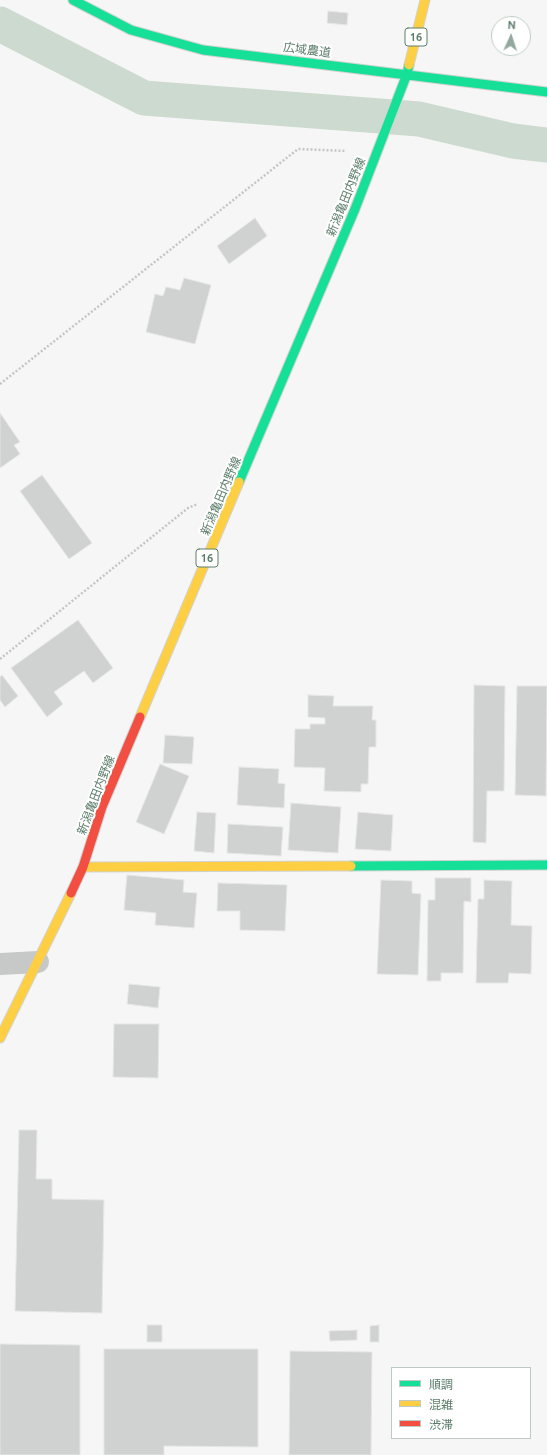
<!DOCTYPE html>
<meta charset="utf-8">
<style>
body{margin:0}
#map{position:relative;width:547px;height:1455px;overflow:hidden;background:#f7f6f6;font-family:Ubuntu,"Noto Sans JP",sans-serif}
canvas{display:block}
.legend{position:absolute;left:391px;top:1367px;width:140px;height:72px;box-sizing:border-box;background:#fff;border:1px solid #becbc4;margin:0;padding:5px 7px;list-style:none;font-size:12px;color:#5c7e6b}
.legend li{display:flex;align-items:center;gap:8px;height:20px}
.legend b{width:20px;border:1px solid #becbc4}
.north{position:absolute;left:491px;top:16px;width:40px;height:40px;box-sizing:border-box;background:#fff;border:1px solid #becbc4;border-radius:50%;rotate:3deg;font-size:11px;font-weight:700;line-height:16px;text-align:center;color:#5c7e6b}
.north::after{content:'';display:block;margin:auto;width:14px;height:18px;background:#92a89c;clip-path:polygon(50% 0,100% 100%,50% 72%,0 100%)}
</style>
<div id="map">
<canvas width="547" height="1455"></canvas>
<ul class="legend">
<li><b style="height:5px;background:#16e098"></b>順調</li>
<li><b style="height:5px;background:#ffcf43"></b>混雑</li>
<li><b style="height:5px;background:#f24e42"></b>渋滞</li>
</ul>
<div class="north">N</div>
</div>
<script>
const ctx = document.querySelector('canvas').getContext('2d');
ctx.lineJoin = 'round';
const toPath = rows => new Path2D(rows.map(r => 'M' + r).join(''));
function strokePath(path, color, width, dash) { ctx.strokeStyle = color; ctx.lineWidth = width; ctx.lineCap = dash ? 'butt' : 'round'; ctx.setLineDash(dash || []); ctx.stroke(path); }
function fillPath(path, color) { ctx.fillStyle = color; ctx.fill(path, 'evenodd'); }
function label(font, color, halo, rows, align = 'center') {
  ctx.font = font + ' Ubuntu,"Noto Sans JP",sans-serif'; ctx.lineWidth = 4; ctx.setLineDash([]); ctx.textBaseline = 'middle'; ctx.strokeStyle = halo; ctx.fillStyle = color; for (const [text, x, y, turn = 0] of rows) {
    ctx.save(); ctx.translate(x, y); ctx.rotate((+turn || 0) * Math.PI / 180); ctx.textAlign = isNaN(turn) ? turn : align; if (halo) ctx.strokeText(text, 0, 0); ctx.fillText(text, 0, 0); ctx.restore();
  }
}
strokePath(toPath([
 [0,24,144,98,419,119,513,141,547,145]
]), '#cddad0', 35);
const building = toPath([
 [328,11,348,13,347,25,327,23,328,11],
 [255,218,267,236,229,264,217,246,255,218],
 [184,278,211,285,195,344,146,332,155,294,163,296,166,287,180,290,184,278],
 [0,413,20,442,14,445,20,454,0,468,0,413],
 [42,475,92,543,69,559,20,491,42,475],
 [78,620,113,668,93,683,84,671,54,692,63,704,47,717,11,668,78,620],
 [2,675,18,696,5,707,0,700,0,677,2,675],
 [474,685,505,686,504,791,487,791,486,843,473,842,474,685],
 [517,686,547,686,546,796,515,795,517,686],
 [308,695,334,696,333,706,373,706,372,720,376,720,376,747,369,747,368,784,361,784,361,792,324,791,325,768,294,767,295,729,310,729,310,724,325,724,325,718,308,717,308,695],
 [165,735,194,737,192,764,163,763,165,735],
 [160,764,189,776,164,834,136,822,160,764],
 [239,767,279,769,278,783,285,784,284,808,237,805,239,767],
 [291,803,341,807,338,853,288,850,291,803],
 [197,812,216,813,214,853,194,851,197,812],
 [358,812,393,815,391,851,355,849,358,812],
 [228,824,283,827,281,856,227,853,228,824],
 [127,875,184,880,183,892,197,893,194,928,155,925,156,913,124,910,127,875],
 [435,878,471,878,471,902,464,901,463,973,441,973,441,981,427,981,428,900,435,900,435,878],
 [381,880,412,881,412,893,421,894,418,975,377,974,381,880],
 [484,880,512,881,511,925,532,926,531,974,509,973,508,983,476,983,478,899,484,899,484,880],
 [218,883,287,885,285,931,240,930,240,911,217,911,218,883],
 [129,984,160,987,158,1008,127,1004,129,984],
 [114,1024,159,1024,158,1078,113,1077,114,1024],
 [19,1130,37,1130,36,1179,52,1179,52,1199,104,1200,102,1313,15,1311,19,1130],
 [147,1325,162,1325,162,1342,147,1342,147,1325],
 [379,1325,379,1342,370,1342,370,1326,379,1325],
 [357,1330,357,1340,330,1341,329,1331,357,1330],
 [0,1344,80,1345,80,1455,0,1455,0,1344],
 [104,1349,258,1349,258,1447,164,1446,164,1455,104,1455,104,1349],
 [290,1351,372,1352,371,1455,289,1455,290,1351]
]);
fillPath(building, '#cfd2d0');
strokePath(building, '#e6e6e6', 1);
const fast = toPath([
 [73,0,131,30,203,50,547,92],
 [239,482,355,209,407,74,409,65],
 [351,866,547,865]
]);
const slow = toPath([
 [409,65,425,0],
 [140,717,239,482],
 [83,867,351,866],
 [0,1038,71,893]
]);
const jam = toPath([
 [71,893,83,867,102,807,140,717]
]);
strokePath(fast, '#d0d3d1', 11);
strokePath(slow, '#d0d3d1', 11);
strokePath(jam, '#d0d3d1', 11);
strokePath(toPath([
 [0,384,298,149,346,151],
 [0,659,188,508,198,504]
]), '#c4c6c5', 2.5, [2, 2]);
strokePath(toPath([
 [0,964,38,962]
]), '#c6c9c7', 22);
strokePath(fast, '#16e098', 9);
strokePath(slow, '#ffcf43', 9);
strokePath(jam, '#f24e42', 9);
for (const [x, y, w] of [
 [416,37,22],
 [207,558,22]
]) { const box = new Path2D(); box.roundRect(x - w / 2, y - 9, w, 18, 3); ctx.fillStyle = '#fff'; ctx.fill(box); strokePath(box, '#5c7e6b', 1); }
label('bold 11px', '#5c7e6b', null, [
 ["16",416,37],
 ["16",207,558]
]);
label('12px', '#5c7e6b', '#fff', [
 ["広域農道",307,50,7],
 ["新潟亀田内野線",346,197,-68],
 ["新潟亀田内野線",221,496,-67],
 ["新潟亀田内野線",96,795,-69]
]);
</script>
